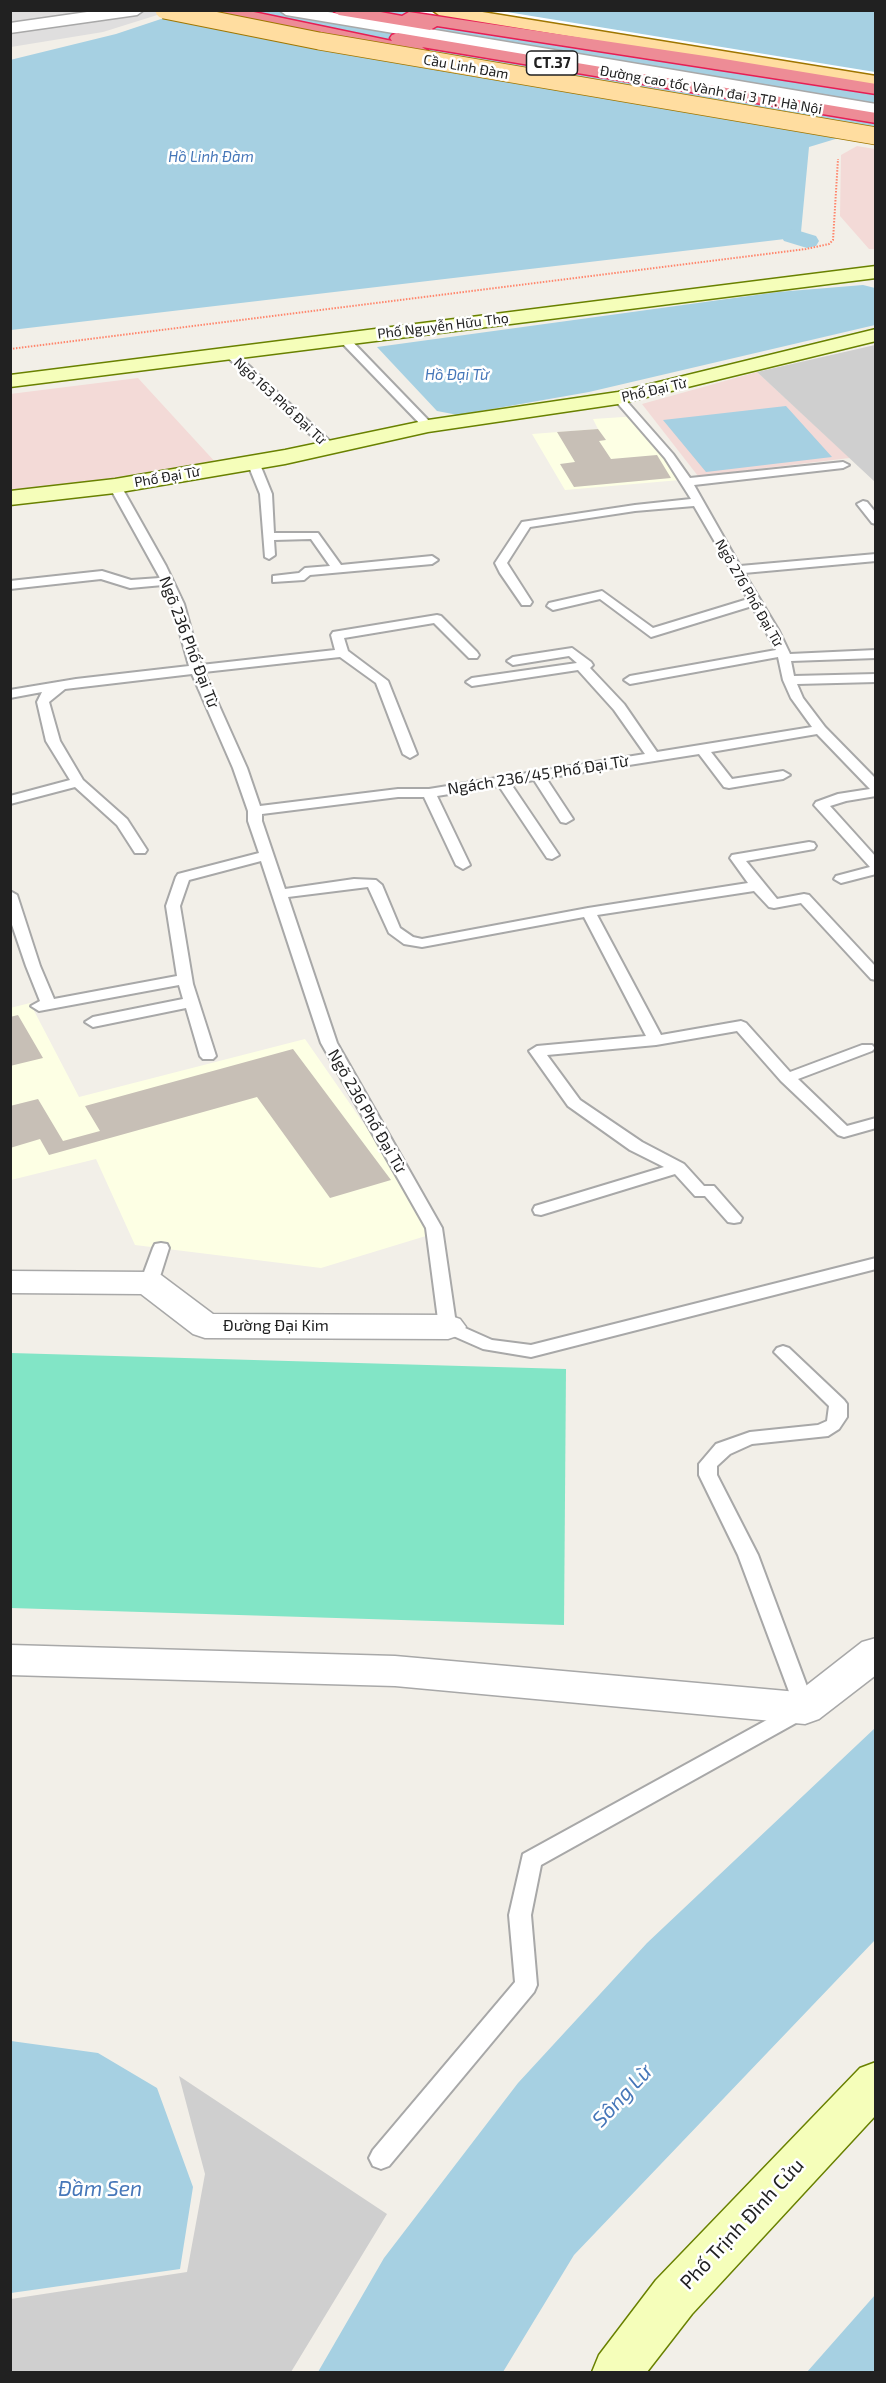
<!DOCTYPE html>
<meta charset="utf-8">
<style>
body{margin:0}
#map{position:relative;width:886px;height:2383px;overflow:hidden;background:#f2efe8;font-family:"Exo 2",sans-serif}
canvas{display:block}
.frame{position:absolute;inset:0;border:12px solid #212121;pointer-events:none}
</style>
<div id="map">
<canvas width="886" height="2383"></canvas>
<div class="frame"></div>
</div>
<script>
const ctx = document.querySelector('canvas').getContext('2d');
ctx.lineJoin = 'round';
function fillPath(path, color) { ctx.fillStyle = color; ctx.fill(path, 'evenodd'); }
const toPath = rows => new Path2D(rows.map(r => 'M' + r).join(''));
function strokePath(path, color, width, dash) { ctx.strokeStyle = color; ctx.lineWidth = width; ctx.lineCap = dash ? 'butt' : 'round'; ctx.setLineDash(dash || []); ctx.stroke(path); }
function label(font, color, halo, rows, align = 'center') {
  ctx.font = font + ' "Exo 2",sans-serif'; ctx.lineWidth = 5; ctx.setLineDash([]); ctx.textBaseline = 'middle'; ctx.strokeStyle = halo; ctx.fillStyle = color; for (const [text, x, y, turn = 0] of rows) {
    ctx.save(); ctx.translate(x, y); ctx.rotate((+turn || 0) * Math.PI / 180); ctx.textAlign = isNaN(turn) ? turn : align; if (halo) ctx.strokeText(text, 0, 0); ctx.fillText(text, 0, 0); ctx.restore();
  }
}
fillPath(toPath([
 [11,11,170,11,103,32,11,47]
]), '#dfdede');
fillPath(toPath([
 [857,146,875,149,875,249,869,249,840,216,841,155],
 [757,372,809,420,850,458,698,476,642,404],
 [138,378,217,464,103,482,11,492,10,394]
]), '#f3dad7');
fillPath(toPath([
 [639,416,680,480,565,490,532,434,598,429,593,419],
 [30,1003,79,1097,305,1039,439,1232,321,1268,135,1245,96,1159,11,1180,10,1008]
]), '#fdffe4');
fillPath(toPath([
 [875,345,876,345,875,482,757,372],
 [179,2076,387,2214,291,2372,11,2372,11,2299,187,2272,205,2174]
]), '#cfcfcf');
fillPath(toPath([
 [11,1353,566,1369,564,1625,11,1608]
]), '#82e5c6');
fillPath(toPath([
 [185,11,875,11,875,127,809,147,801,232,785,239,11,330,10,60,116,34],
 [863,285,875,288,875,325,589,392,458,415,437,411,377,347,778,292],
 [786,406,832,457,706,472,663,420],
 [875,1728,875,1940,574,2255,503,2372,318,2372,384,2258,518,2083,647,1943],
 [11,2041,98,2053,157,2088,193,2187,180,2269,11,2293],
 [875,2295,875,2372,807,2372]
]), '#a6d0e2');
fillPath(toPath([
 [407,11,501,11,875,72,875,86]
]), '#fff');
fillPath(toPath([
 [793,229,816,236,819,241,816,246,807,248,784,241,781,236,784,231,793,229]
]), '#a6d0e2');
fillPath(toPath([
 [598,429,606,440,599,441,611,459,657,455,671,478,574,487,560,464,575,462,557,432],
 [18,1015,43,1058,10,1066,10,1017],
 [293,1049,391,1180,330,1198,257,1097,49,1155,40,1139,10,1148,10,1106,38,1099,63,1141,100,1131,85,1106]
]), '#c7bfb6');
const lane = toPath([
 [339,336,347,336,432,424,432,428,424,428,339,340,339,336],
 [225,351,233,351,335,446,335,450,327,450,225,355,225,351],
 [618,395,622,396,673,454,690,478,843,462,849,465,843,468,694,485,740,566,876,554,876,561,744,573,779,631,790,654,876,650,876,658,791,661,794,676,876,674,876,682,797,684,803,698,825,727,876,779,876,796,846,801,830,806,876,857,876,874,841,883,834,879,836,876,870,867,814,805,816,802,838,794,870,789,817,734,711,752,732,779,783,771,790,775,783,779,729,788,724,787,699,754,546,778,573,819,566,823,561,822,534,780,511,784,559,855,552,859,547,858,499,786,437,796,470,865,463,869,456,865,424,797,398,797,262,814,262,821,285,889,354,879,376,880,382,885,400,928,413,937,422,939,588,908,748,883,730,858,732,855,809,842,814,843,816,846,814,849,746,861,777,899,804,894,809,895,876,967,876,980,871,979,801,903,774,908,769,907,754,891,597,915,661,1035,741,1021,746,1023,790,1072,862,1045,872,1045,875,1048,872,1051,798,1079,847,1126,876,1118,876,1128,844,1137,838,1135,781,1081,737,1031,656,1045,547,1055,580,1100,642,1142,684,1164,704,1186,714,1186,742,1218,740,1222,734,1223,728,1222,705,1196,695,1196,675,1174,541,1215,535,1214,533,1210,535,1206,664,1167,630,1150,568,1106,529,1051,537,1046,646,1036,584,917,422,947,404,944,389,933,368,887,288,897,337,1043,442,1228,456,1324,492,1340,531,1345,876,1258,876,1269,531,1357,483,1349,442,1331,439,1327,426,1228,321,1043,261,861,189,880,180,906,193,984,216,1056,213,1059,203,1059,200,1056,186,1008,93,1027,85,1022,93,1017,183,999,179,985,39,1011,31,1006,40,1001,26,966,10,919,10,891,17,895,40,966,54,999,177,976,166,906,176,877,178,874,259,853,248,821,248,811,233,768,192,674,65,689,49,702,60,741,83,780,127,819,147,850,145,853,135,853,117,825,75,787,10,804,10,796,70,780,46,741,37,702,42,692,10,698,10,690,76,679,189,666,172,604,163,585,130,588,101,579,10,589,10,581,102,571,131,580,160,578,109,486,115,483,121,486,166,566,184,604,201,665,335,650,331,635,333,632,437,615,441,616,477,652,479,655,477,658,469,658,434,623,344,638,348,651,388,681,417,754,410,758,403,754,376,683,340,657,204,672,247,768,260,806,398,789,429,789,645,754,614,710,578,670,472,686,466,682,472,678,577,663,569,656,513,665,507,661,513,657,572,648,591,662,593,665,590,668,624,704,657,752,812,727,791,698,783,680,778,657,630,684,624,680,630,676,776,650,752,606,651,637,600,599,553,610,547,606,549,603,602,591,653,628,748,599,694,506,635,511,530,527,507,563,532,602,530,605,522,605,500,573,495,563,522,522,635,505,691,499,665,458,613,398,618,395],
 [253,459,259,462,272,494,274,533,318,533,341,565,432,556,438,560,432,564,310,575,304,580,273,582,273,576,299,573,305,568,330,566,311,539,274,540,275,555,269,559,265,557,260,494,247,462,253,459],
 [863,501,867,502,876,513,876,524,872,523,857,504,863,501],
 [161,1243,167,1244,169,1248,158,1283,155,1287,143,1287,140,1283,153,1248,155,1244,161,1243],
 [783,1346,789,1348,844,1400,847,1404,847,1417,839,1429,828,1436,752,1444,730,1454,717,1466,717,1475,758,1555,815,1708,812,1714,541,1865,531,1915,537,1985,534,1992,389,2166,381,2169,373,2166,369,2158,373,2150,515,1982,509,1915,523,1854,794,1705,738,1555,699,1475,699,1464,716,1444,750,1432,818,1425,827,1421,829,1406,774,1352,777,1348,783,1346]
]);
const street = toPath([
 [101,10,144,10,137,15,10,33,10,23,101,10],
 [279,10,316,10,876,104,876,114,286,15,279,10],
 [10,1271,149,1272,161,1275,213,1314,448,1315,460,1319,466,1327,460,1335,448,1339,205,1338,193,1334,141,1294,10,1293,10,1271],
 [876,1638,876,1675,819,1719,805,1724,395,1686,10,1675,10,1645,395,1656,798,1692,862,1642,876,1638]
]);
const secondary = toPath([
 [876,266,876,278,10,387,10,375,876,266],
 [876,329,876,341,618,404,428,432,285,464,115,493,10,505,10,491,115,479,285,450,428,420,618,392,876,329],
 [876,2062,876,2115,692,2314,647,2372,592,2372,599,2355,656,2280,860,2068,876,2062]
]);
const primary = toPath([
 [432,10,470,10,876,76,876,86,439,15,432,10]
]);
const highway = toPath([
 [212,10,244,10,392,41,390,38,392,35,398,33,876,113,876,123,422,47,428,51,420,56,219,15,212,10],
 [332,10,370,10,402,16,409,12,712,57,876,84,876,94,437,26,430,30,339,15,332,10]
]);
strokePath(lane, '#a8a8a8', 4);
strokePath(street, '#a8a8a8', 3);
strokePath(secondary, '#698100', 3);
strokePath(primary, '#9f7600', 3);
strokePath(highway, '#e71e54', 3);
strokePath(toPath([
 [10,349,806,249,829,244,833,240,838,159]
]), '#ff866c', 2, [1.5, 1.5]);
fillPath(lane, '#fff');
fillPath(street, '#fff');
fillPath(secondary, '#f5feba');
fillPath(primary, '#ffdda0');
fillPath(highway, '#ed8c96');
const primaryBridge = toPath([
 [164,10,319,41,876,136]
]);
strokePath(primaryBridge, '#9f7600', 19, []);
strokePath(primaryBridge, '#ffdda0', 17);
label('14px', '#212121', '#fff', [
 ["Cầu Linh Đàm",466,67,10],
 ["Đường cao tốc Vành đai 3 TP. Hà Nội",711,90,10],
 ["Phố Nguyễn Hữu Thọ",443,326,-7],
 ["Phố Đại Từ",654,390,-13],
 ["Ngõ 163 Phố Đại Từ",280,401,43],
 ["Phố Đại Từ",167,477,-10],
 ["Ngõ 276 Phố Đại Từ",749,593,60]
]);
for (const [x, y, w] of [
 [552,63,51]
]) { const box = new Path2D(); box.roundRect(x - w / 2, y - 12, w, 24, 4.5); ctx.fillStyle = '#fff'; ctx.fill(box); strokePath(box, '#212121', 1.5); }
label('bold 15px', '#212121', null, [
 ["CT.37",552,63]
]);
label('italic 15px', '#4677b9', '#fff', [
 ["Hồ Linh Đàm",211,157],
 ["Hồ Đại Từ",457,375]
]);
label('16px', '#212121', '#fff', [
 ["Ngõ 236 Phố Đại Từ",189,642,69],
 ["Ngách 236/45 Phố Đại Từ",538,775,-9],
 ["Ngõ 236 Phố Đại Từ",367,1111,60],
 ["Đường Đại Kim",276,1326]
]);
label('20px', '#212121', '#fff', [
 ["Phố Trịnh Đình Cửu",742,2224,-47]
]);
label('italic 21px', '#4677b9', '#fff', [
 ["Sông Lừ",622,2096,-47],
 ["Đầm Sen",100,2189]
]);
</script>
